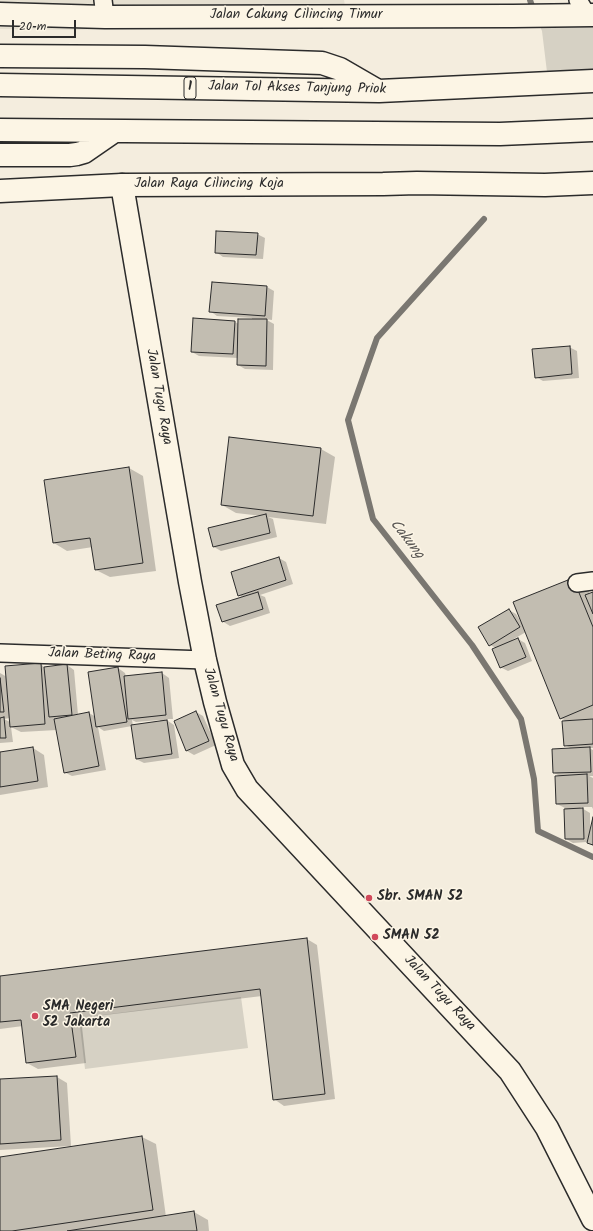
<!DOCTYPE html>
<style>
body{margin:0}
#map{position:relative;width:593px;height:1231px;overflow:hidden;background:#f4edde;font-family:Kalam,sans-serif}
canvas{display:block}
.scale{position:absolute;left:12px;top:20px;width:64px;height:18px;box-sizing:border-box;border:2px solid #2b2b2b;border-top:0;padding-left:5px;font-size:12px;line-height:14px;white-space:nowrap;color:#2b2b2b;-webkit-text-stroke:3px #fcf5e5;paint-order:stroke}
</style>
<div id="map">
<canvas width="593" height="1231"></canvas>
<div class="scale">20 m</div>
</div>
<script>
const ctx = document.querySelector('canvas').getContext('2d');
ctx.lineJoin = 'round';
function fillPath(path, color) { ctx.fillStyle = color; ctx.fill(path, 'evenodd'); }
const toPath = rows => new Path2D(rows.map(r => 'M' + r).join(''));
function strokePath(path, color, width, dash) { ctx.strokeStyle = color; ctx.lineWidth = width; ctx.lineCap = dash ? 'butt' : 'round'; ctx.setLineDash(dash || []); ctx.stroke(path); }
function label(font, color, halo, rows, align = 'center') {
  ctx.font = font + ' Kalam,sans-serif'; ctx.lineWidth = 3; ctx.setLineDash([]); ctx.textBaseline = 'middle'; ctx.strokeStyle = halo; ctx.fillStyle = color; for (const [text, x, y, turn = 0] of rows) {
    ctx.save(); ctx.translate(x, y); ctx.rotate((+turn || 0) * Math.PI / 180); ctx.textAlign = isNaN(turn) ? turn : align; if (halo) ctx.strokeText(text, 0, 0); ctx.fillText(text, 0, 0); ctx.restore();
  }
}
fillPath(toPath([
 [0,0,344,0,347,16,79,30,0,29]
]), '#e5dfd0');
fillPath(toPath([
 [593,15,593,81,540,83,547,72,542,31,536,17],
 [241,997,248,1048,85,1069,79,1018]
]), '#d6d1c4');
fillPath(toPath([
 [257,234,265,238,263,259,223,257,216,252],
 [213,283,267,287,274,291,272,320,265,319,274,324,273,370,245,369,238,365,238,358,199,356,192,352,194,319,235,322,239,324,252,320,252,318,217,316,210,311],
 [569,347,577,351,579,378,543,381,536,377],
 [230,438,321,449,335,457,326,524,268,517,273,519,277,537,221,551,214,547,262,516,236,513,222,505],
 [129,468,143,476,156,571,110,577,96,570,93,547,67,551,54,543],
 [279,558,286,562,293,584,260,595,265,597,270,613,230,626,222,621,243,598,239,595],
 [587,587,590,594,593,593,593,718,590,720,593,720,593,748,589,748,593,750,593,776,589,776,593,778,593,809,592,807,580,807,590,813,590,829,593,821,593,846,587,842,573,843,566,839,565,808,557,804,560,776,554,773,572,749,565,745,567,722,561,718,526,632,512,640,513,641,518,639,525,643,532,661,508,671,500,667,496,648,490,645,509,610,516,614,522,624,523,624,515,603],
 [40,664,46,668,67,665,74,670,78,715,89,713,96,717,118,668,125,673,126,677,162,673,169,678,173,719,165,719,174,725,179,758,144,763,136,759,132,726,104,731,98,727,106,770,72,776,64,772,57,730,21,732,11,727,13,742,0,743,0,673,7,677],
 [10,718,10,722,4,719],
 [132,720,136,722,160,720,161,722,133,726],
 [196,712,203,716,216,745,194,755,187,751,175,721],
 [33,748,44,755,48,787,0,795,0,753],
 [307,939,317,945,335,1099,284,1106,274,1099,262,996,81,1018,86,1063,38,1069,27,1063,23,1026,0,1029,0,977],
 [57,1077,67,1083,71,1146,0,1150,0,1080],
 [142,1137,156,1144,166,1217,194,1212,208,1220,209,1231,0,1231,0,1158]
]), '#0003');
strokePath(toPath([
 [530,0,534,12],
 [484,219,377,338,348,420,373,519,472,645,521,719,534,779,538,831,593,857]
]), '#7a7771', 6);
const building = toPath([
 [216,231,258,233,256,255,215,253,216,231],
 [212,282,267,286,265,316,209,312,212,282],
 [193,318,235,321,233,354,191,352,193,318],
 [238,319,267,319,266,366,237,365,238,319],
 [570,346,572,374,535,378,532,349,570,346],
 [229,437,321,448,313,516,221,505,229,437],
 [129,467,143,563,95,570,90,538,53,543,44,480,129,467],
 [266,514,270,533,213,547,208,528,266,514],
 [279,557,286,580,238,596,231,572,279,557],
 [573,578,593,627,593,705,560,719,513,602,573,578],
 [258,592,263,609,222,622,216,605,258,592],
 [593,592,593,614,585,595,593,592],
 [509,609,520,627,489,646,478,627,509,609],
 [518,638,526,657,500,668,492,649,518,638],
 [41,663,45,724,10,727,5,666,41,663],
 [67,664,72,715,49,717,44,667,67,664],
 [118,667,127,722,96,727,88,672,118,667],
 [162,672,166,715,128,719,124,676,162,672],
 [0,678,4,712,0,712,0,678],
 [196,711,209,741,186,751,174,721,196,711],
 [89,712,99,766,64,773,54,719,89,712],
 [4,717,6,738,0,738,0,718,4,717],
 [593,719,593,744,564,746,562,721,593,719],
 [167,720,172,754,136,759,131,725,167,720],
 [33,747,38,781,0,787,0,752,33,747],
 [590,747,591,772,553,773,552,749,590,747],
 [587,774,588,803,556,804,555,776,587,774],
 [583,808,584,839,565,839,564,809,583,808],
 [593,817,593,845,587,843,593,817],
 [307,938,325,1094,273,1100,260,989,70,1013,76,1057,26,1063,21,1020,0,1022,0,976,307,938],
 [57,1076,61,1140,0,1144,0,1079,57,1076],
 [142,1136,153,1210,12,1231,0,1231,0,1157,142,1136],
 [194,1211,197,1231,67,1231,194,1211]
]);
fillPath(building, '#c2bdb1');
strokePath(building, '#2b2b2b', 1);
const minor = toPath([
 [103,0,105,17],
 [578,0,587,15],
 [577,583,593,581],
 [0,653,205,660]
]);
const secondary = toPath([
 [122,185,190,582,205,660,215,702,233,765,247,789,510,1071,547,1128,593,1219]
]);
const trunk = toPath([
 [0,14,105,17,513,16,593,15],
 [0,191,122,185,383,184,417,183,545,185,593,183]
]);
const motorway = toPath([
 [0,56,145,57,322,63,340,69,378,91],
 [0,85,379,91,593,81],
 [0,130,500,134,593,130],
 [0,155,70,155,77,154,84,152,113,132]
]);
strokePath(minor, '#2b2b2b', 20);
strokePath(secondary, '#2b2b2b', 25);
strokePath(trunk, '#2b2b2b', 25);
strokePath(motorway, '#2b2b2b', 25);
strokePath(minor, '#fcf5e5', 17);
strokePath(secondary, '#fcf5e5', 22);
strokePath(trunk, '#fcf5e5', 22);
strokePath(motorway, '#fcf5e5', 22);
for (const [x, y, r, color] of [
 [369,898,4,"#d1495b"],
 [375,937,4,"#d1495b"],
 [35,1016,4,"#d1495b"]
]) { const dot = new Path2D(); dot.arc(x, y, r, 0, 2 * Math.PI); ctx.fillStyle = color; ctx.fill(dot); strokePath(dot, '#fcf5e5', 1.5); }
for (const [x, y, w] of [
 [190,88,12]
]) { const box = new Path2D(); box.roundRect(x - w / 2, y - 11, w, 22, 3); ctx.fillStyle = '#fcf5e5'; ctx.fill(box); strokePath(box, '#2b2b2b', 1); }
label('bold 13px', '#2b2b2b', null, [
 ["1",190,88]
]);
label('14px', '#2b2b2b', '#fcf5e5', [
 ["Jalan Cakung Cilincing Timur",296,16],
 ["Jalan Tol Akses Tanjung Priok",297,89,1],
 ["Jalan Raya Cilincing Koja",209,185],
 ["Jalan Tugu Raya",158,397,80],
 ["Jalan Beting Raya",102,656,2],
 ["Jalan Tugu Raya",220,715,74],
 ["Jalan Tugu Raya",439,994,47]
]);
label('bold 14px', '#2b2b2b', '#fcf5e5', [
 ["Sbr. SMAN 52",377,898],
 ["SMAN 52",383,937],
 ["SMA Negeri",43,1008],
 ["52 Jakarta",43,1024]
], 'left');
label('italic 15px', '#595754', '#fcf5e5', [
 ["Cakung",406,540,52]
]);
</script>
